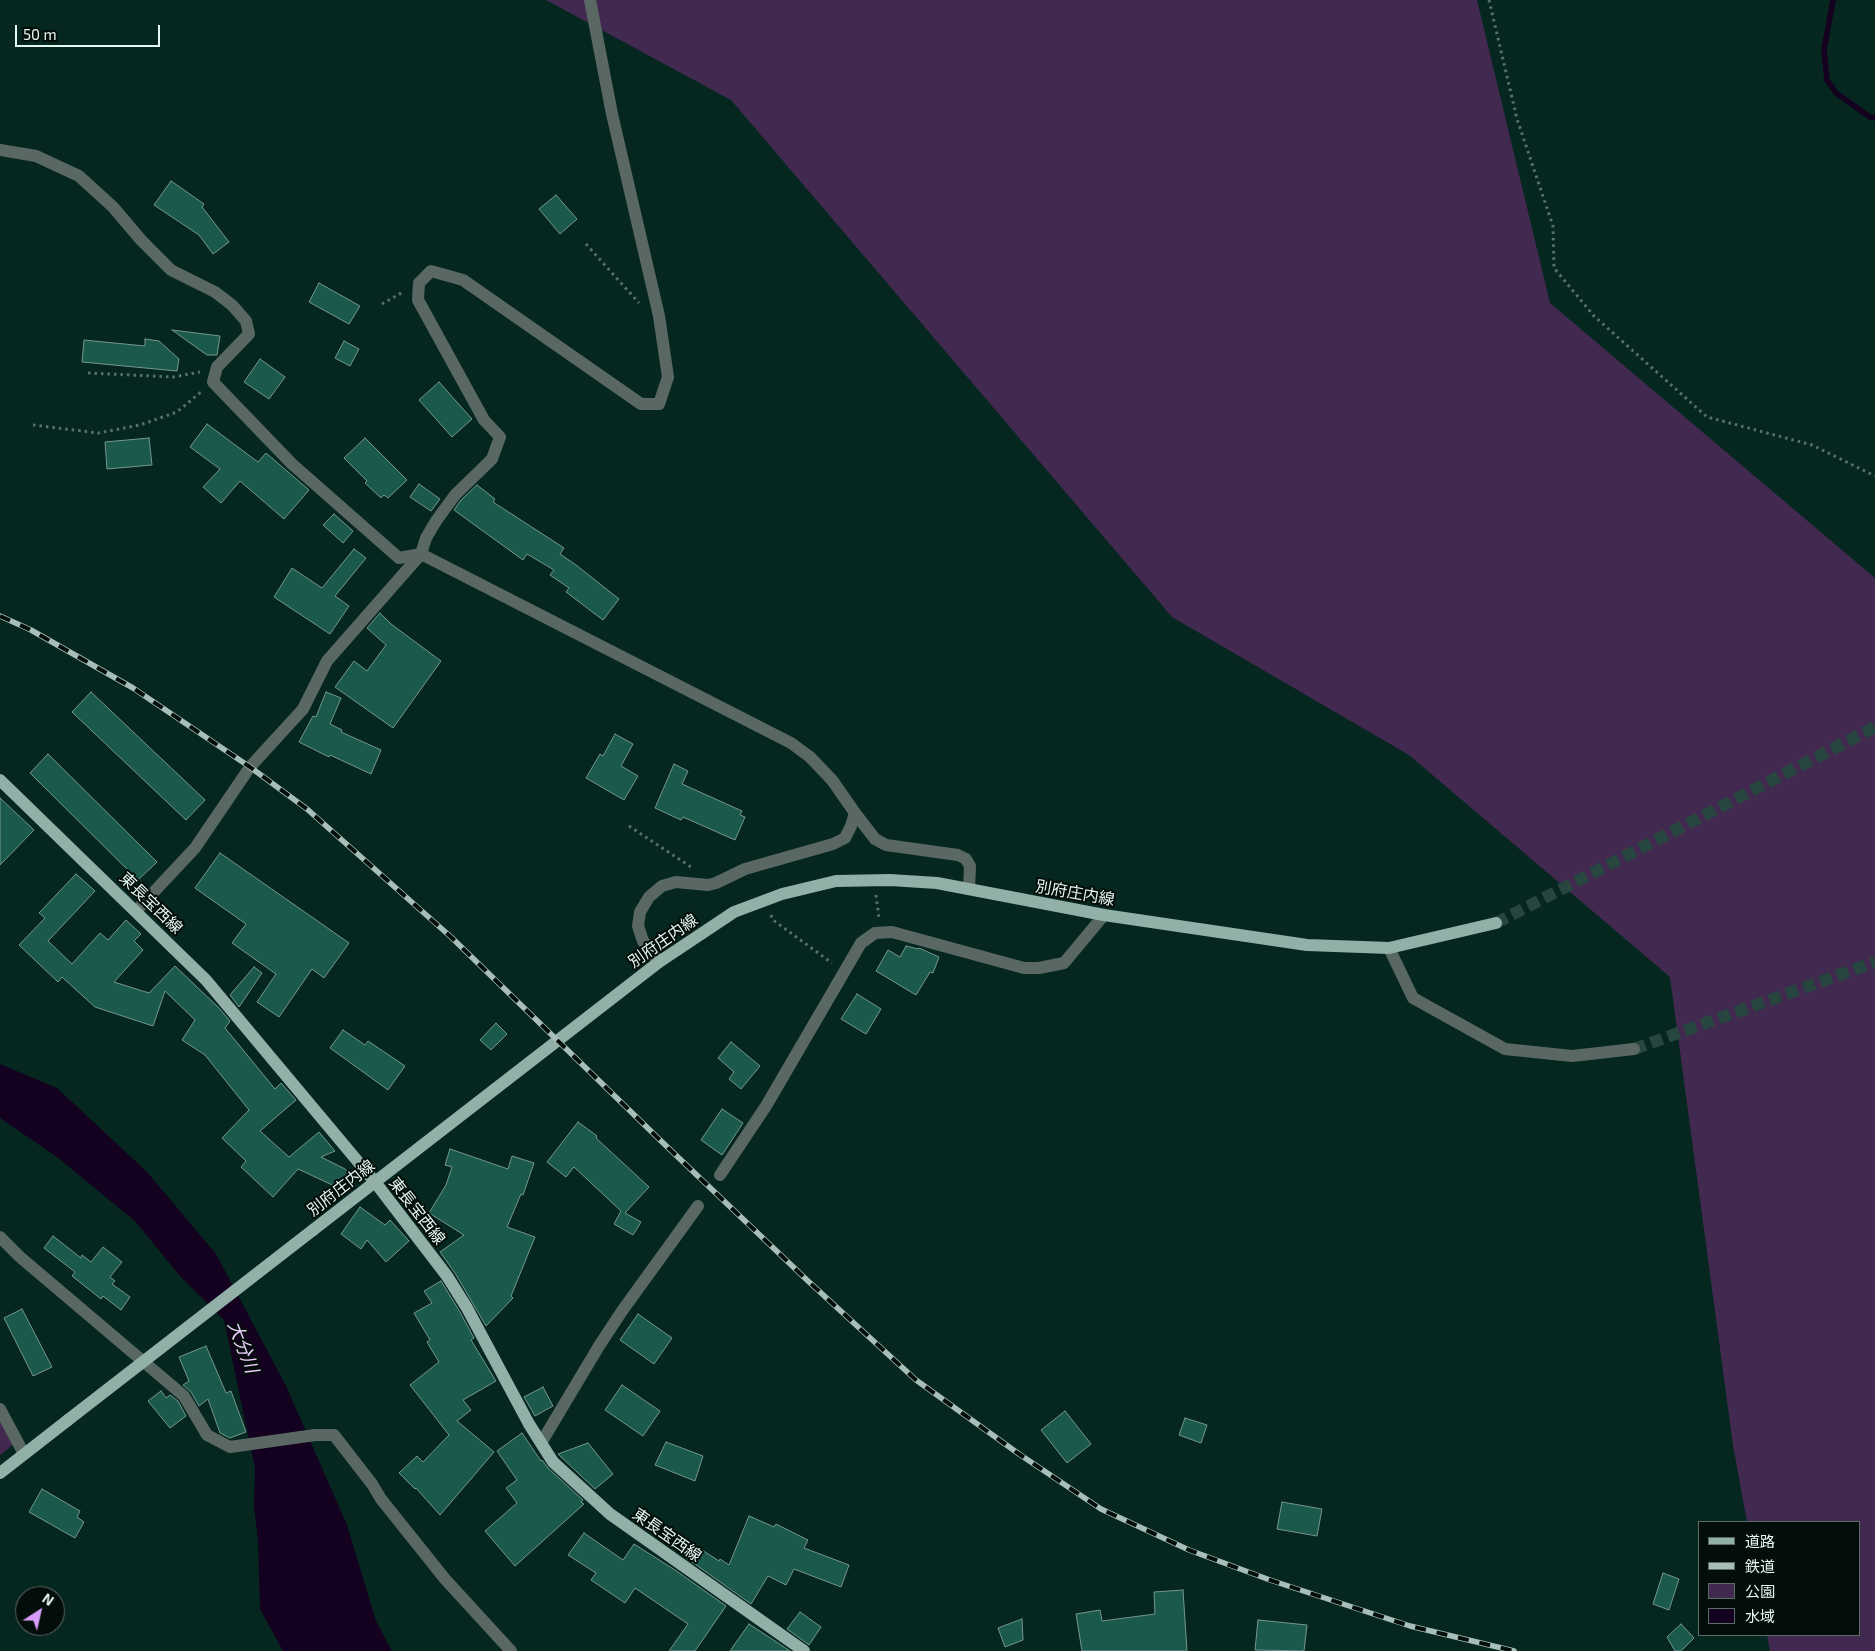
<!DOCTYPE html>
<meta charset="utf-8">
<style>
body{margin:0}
#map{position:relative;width:1875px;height:1651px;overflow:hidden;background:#062720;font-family:"Exo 2","Noto Sans JP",sans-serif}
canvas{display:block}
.legend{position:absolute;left:1698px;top:1521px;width:162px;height:115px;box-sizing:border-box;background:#030d0a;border:1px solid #5d6b66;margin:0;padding:6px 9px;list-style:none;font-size:15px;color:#e4f7f1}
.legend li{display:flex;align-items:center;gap:10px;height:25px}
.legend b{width:25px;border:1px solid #5d6b66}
.north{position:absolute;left:15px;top:1586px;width:50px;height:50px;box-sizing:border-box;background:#030d0a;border:1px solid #5d6b66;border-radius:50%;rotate:35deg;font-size:14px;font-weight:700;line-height:20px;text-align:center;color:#e4f7f1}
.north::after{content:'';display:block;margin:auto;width:18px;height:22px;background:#d79bf9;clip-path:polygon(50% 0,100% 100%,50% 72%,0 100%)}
.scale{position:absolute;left:15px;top:25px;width:145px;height:22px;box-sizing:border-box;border:2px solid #e4f7f1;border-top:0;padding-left:6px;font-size:15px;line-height:18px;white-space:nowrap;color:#e4f7f1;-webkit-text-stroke:4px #030d0a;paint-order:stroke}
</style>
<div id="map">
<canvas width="1875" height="1651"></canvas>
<ul class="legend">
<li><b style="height:6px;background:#92b0a7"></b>道路</li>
<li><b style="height:6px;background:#a8beb8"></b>鉄道</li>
<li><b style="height:14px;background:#422950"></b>公園</li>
<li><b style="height:14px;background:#14001f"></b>水域</li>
</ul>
<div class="north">N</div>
<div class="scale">50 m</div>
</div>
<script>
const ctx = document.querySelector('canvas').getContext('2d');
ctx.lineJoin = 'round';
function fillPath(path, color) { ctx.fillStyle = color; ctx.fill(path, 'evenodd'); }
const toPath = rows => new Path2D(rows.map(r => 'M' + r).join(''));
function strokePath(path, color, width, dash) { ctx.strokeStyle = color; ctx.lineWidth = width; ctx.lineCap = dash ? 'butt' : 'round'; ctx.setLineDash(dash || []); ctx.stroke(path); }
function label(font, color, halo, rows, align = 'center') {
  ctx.font = font + ' "Exo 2","Noto Sans JP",sans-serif'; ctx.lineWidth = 4; ctx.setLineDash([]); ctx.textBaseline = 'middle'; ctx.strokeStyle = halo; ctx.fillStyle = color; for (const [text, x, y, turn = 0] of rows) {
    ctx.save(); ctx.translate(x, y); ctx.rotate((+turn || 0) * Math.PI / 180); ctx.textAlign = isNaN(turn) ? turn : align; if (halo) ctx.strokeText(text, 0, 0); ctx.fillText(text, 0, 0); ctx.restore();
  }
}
fillPath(toPath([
 [546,0,1477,0,1550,303,1875,578,1875,1651,1770,1651,1767,1635,1859,1635,1859,1522,1747,1522,1733,1445,1670,977,1409,755,1172,617,731,100],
 [0,1410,13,1444,1,1455,0,1454]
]), '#422950');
fillPath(toPath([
 [0,1064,57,1088,147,1172,216,1254,286,1386,347,1525,376,1621,392,1651,283,1651,260,1609,258,1540,254,1506,255,1468,224,1320,180,1276,135,1221,57,1157,0,1118]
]), '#14001f');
strokePath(toPath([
 [1833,0,1824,50,1827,80,1836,93,1870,117,1875,118]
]), '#14001f', 5.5);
const building = toPath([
 [171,181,204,204,202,207,229,242,213,254,199,235,154,205,171,181],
 [556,195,577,219,560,234,539,209,556,195],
 [319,283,360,306,349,324,309,302,319,283],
 [172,330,220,336,217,355,207,355,172,330],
 [145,339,159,341,179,359,177,371,82,362,84,340,145,346,145,339],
 [344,341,359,349,350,366,335,358,344,341],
 [260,359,285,377,269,399,244,382,260,359],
 [439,382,472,419,452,437,419,400,439,382],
 [207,424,258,462,266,453,309,490,284,519,240,481,221,503,203,487,220,469,190,447,207,424],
 [149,438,152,465,107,469,105,442,149,438],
 [365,438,407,480,388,498,384,495,381,498,365,483,367,481,344,458,365,438],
 [419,484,440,499,431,511,410,497,419,484],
 [477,485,495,499,493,502,564,548,560,554,576,565,619,599,603,620,566,592,569,588,550,575,554,570,527,554,523,560,454,510,461,500,477,485],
 [334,514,353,531,343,543,323,525,334,514],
 [354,549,366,558,335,596,349,606,330,634,274,597,292,568,322,588,354,549],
 [380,613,391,624,441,661,393,728,335,687,354,661,367,671,386,645,367,628,380,613],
 [91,692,205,800,186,820,72,712,91,692],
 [326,692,341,698,330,724,342,730,341,732,381,750,371,774,330,755,329,757,299,742,313,716,316,717,326,692],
 [615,734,633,744,621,766,638,776,624,800,586,778,600,754,603,756,615,734],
 [48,754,157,862,138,880,30,773,48,754],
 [674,764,688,771,682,784,742,811,740,815,745,817,735,840,683,817,681,820,655,808,674,764],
 [0,798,34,830,0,865,0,798],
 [220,853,349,943,324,978,312,969,279,1017,257,1002,276,974,232,943,246,924,195,888,220,853],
 [76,874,95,891,48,941,72,964,100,933,108,940,126,920,141,934,134,941,143,950,114,982,149,993,175,966,219,1008,230,1021,225,1028,275,1089,281,1083,296,1100,260,1131,289,1157,319,1132,335,1151,321,1157,345,1169,350,1174,343,1190,298,1169,273,1197,241,1167,246,1161,222,1138,249,1110,205,1055,182,1040,195,1020,165,991,153,1026,95,1007,62,977,58,982,19,945,45,918,39,913,76,874],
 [906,946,918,949,919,948,939,957,933,973,930,972,916,995,876,971,888,950,900,957,906,946],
 [254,967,262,973,239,1007,230,995,254,967],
 [857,994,881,1009,866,1034,841,1019,857,994],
 [496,1023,507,1034,491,1050,480,1040,496,1023],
 [343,1030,365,1045,368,1041,405,1066,388,1090,330,1048,343,1030],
 [731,1042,760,1066,741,1089,729,1079,734,1072,718,1058,731,1042],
 [722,1109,743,1123,722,1155,701,1140,722,1109],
 [578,1122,597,1136,596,1138,649,1187,625,1213,641,1222,633,1235,614,1224,621,1211,574,1167,566,1177,547,1162,578,1122],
 [450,1149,508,1169,512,1156,534,1163,523,1195,521,1194,507,1227,535,1237,511,1296,513,1298,486,1326,455,1273,440,1252,464,1235,429,1213,446,1185,452,1167,445,1165,450,1149],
 [360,1207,385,1225,390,1220,409,1241,386,1262,367,1240,361,1249,341,1234,360,1207],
 [53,1236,81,1258,82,1255,91,1262,103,1247,122,1262,110,1277,115,1281,112,1284,130,1297,121,1310,103,1296,101,1299,72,1276,75,1272,44,1248,53,1236],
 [441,1281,460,1312,474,1338,471,1340,496,1381,463,1400,471,1410,457,1421,494,1452,440,1515,416,1488,415,1489,399,1473,417,1456,423,1462,449,1435,410,1385,439,1362,427,1342,430,1340,414,1313,432,1303,424,1291,441,1281],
 [22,1309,52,1367,33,1376,4,1318,22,1309],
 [638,1314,672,1338,654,1364,620,1340,638,1314],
 [206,1346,226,1393,231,1391,246,1432,230,1438,220,1433,208,1399,199,1406,191,1392,183,1385,189,1381,179,1357,206,1346],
 [622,1385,660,1411,643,1436,605,1410,622,1385],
 [543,1387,553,1406,535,1416,524,1397,543,1387],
 [161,1391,166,1398,170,1395,178,1401,186,1416,170,1428,148,1401,161,1391],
 [1065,1411,1091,1444,1067,1463,1041,1430,1065,1411],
 [1185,1418,1207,1425,1201,1443,1179,1435,1185,1418],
 [522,1433,541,1461,542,1460,548,1468,583,1500,581,1502,584,1504,515,1566,485,1531,517,1503,506,1488,517,1480,497,1451,522,1433],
 [666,1442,703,1456,695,1481,655,1465,666,1442],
 [588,1443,613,1474,595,1489,558,1454,588,1443],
 [42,1489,80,1511,77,1517,84,1522,75,1538,29,1512,42,1489],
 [1282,1502,1322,1509,1317,1536,1277,1529,1282,1502],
 [749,1516,774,1527,776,1524,808,1540,804,1548,849,1565,841,1587,794,1569,786,1585,768,1576,751,1604,685,1557,693,1544,719,1561,720,1559,729,1565,749,1516],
 [584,1533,623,1560,634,1544,675,1570,726,1606,695,1651,669,1651,688,1624,635,1588,625,1603,591,1580,596,1573,568,1555,584,1533],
 [1663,1573,1679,1579,1669,1610,1653,1604,1663,1573],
 [1183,1590,1187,1651,1082,1651,1076,1614,1100,1610,1102,1621,1155,1614,1154,1592,1183,1590],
 [800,1612,821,1627,809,1645,787,1629,800,1612],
 [1022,1619,1023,1640,1005,1647,998,1628,1022,1619],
 [1258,1620,1307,1625,1304,1651,1255,1650,1258,1620],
 [749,1624,778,1643,790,1651,730,1651,749,1624],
 [1681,1624,1694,1638,1681,1651,1675,1651,1667,1637,1681,1624]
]);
fillPath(building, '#1c594d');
strokePath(building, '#74978d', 1);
strokePath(toPath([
 [1634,1049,1875,962]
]), '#27463f', 12, [12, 6]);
strokePath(toPath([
 [1496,923,1875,727]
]), '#27463f', 12, [12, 6]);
strokePath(toPath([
 [1489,0,1517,119,1553,226,1554,268,1594,316,1707,417,1812,445,1875,476],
 [586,244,639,303],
 [382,304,403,292],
 [88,373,173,377,200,372],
 [33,425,98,433,140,425,177,412,201,392],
 [629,826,691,867],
 [876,895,879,918],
 [771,915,773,920,832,963]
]), '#56726c', 3, [2.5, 4]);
strokePath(toPath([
 [0,150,36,156,79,176,113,207,141,240,171,270,215,292,232,305,246,321,249,334,217,367,213,382,292,464,399,558,421,554,791,743,810,757,832,780,855,813,851,826,845,838,833,844,745,869,716,883,708,885,676,882,662,886,649,897,640,912,638,926,643,941,659,962],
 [855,813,875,839,886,845,958,855,966,859,970,866,969,889],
 [136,911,195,848,250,767,303,709,327,661,421,554,426,538,436,521,455,495,492,459,500,437,484,420,418,300,419,283,431,271,463,280,641,404,659,404,668,377,659,316,612,114,590,0],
 [1389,948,1413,998,1505,1049,1572,1056,1634,1049],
 [720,1175,766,1106,861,943,875,933,892,932,1024,968,1039,968,1064,963,1104,915],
 [0,1237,20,1257,184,1396,207,1435,230,1447,315,1435,334,1435,372,1484,381,1499,445,1579,511,1651],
 [0,1409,24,1454],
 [541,1443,599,1346,622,1311,698,1206]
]), '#5a6864', 12);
strokePath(toPath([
 [0,780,206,980,375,1182,447,1276,467,1308,529,1424,553,1462,610,1514,804,1651],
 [313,1230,659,962,734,912,782,894,836,881,890,880,937,883,1104,915,1307,945,1389,948,1496,923],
 [0,1473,68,1420]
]), '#92b0a7', 12);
const rail = toPath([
 [0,616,31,630,133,688,250,767,307,809,451,937,660,1140,808,1281,916,1380,1019,1454,1101,1509,1189,1550,1270,1580,1410,1626,1514,1651]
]);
strokePath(rail, '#a8beb8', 5.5);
strokePath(rail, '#030d0a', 4, [11]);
strokePath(toPath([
 [68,1420,313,1230]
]), '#92b0a7', 12);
label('16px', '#e4f7f1', '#030d0a', [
 ["別府庄内線",1075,893,10],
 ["東長宝西線",151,903,44],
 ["別府庄内線",663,941,-35],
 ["別府庄内線",341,1188,-38],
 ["東長宝西線",417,1211,52],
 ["東長宝西線",667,1535,35]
]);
label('italic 18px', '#ebcffc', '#030d0a', [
 ["大分川",243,1347,69]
]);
</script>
